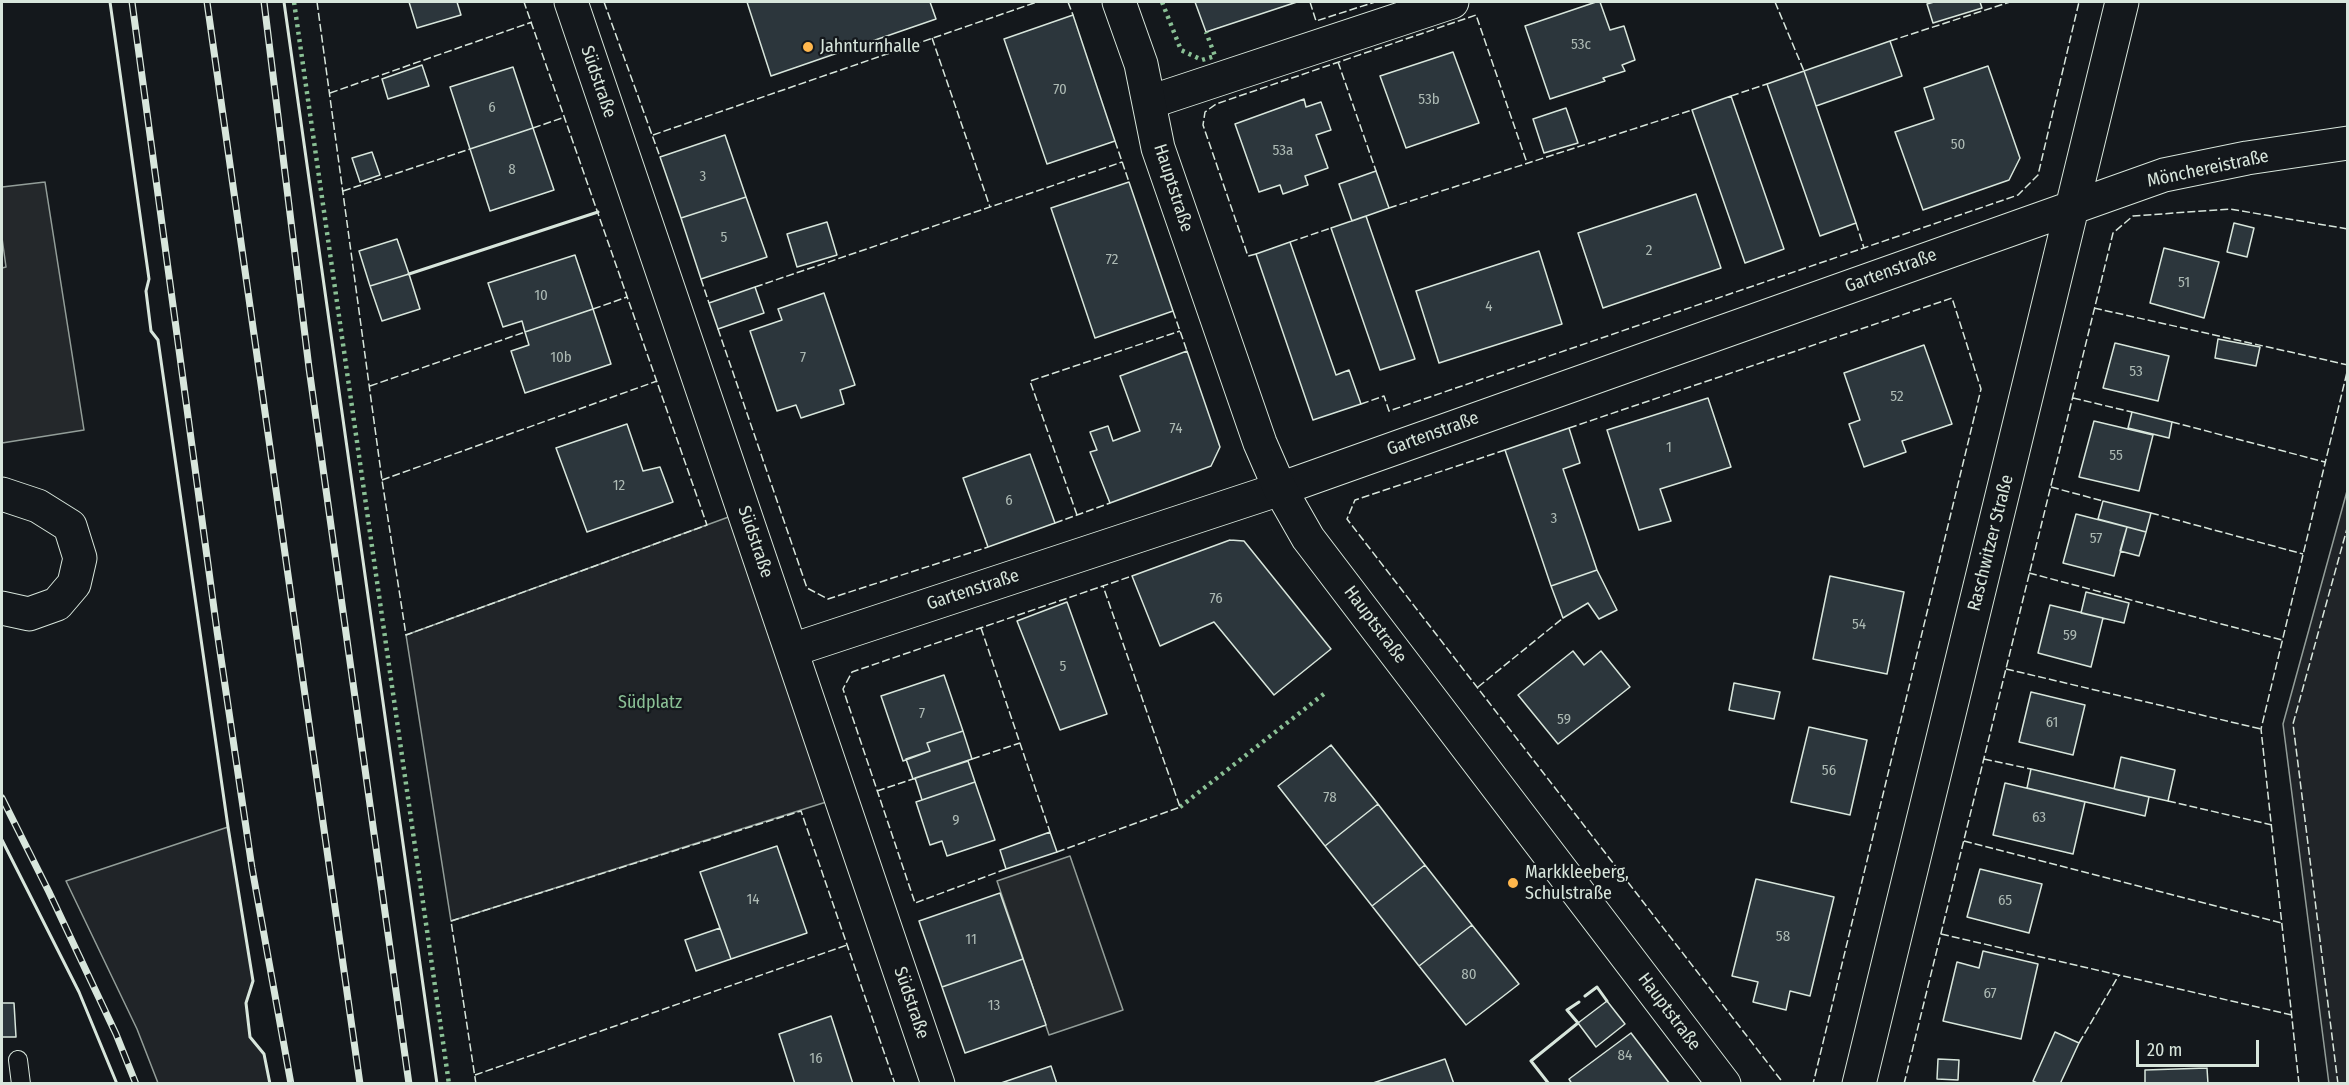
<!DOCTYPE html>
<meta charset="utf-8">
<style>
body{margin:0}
#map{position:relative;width:2349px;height:1085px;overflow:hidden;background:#14181c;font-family:"Fira Sans Condensed",sans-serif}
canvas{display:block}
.frame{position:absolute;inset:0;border:3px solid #d8e6dc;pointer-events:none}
.scale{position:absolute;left:2136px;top:1040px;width:123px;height:27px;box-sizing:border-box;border:3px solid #d8e6dc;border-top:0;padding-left:8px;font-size:18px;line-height:21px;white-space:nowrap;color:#d8e6dc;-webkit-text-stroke:4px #14181c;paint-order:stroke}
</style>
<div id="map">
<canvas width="2349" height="1085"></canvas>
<div class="frame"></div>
<div class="scale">20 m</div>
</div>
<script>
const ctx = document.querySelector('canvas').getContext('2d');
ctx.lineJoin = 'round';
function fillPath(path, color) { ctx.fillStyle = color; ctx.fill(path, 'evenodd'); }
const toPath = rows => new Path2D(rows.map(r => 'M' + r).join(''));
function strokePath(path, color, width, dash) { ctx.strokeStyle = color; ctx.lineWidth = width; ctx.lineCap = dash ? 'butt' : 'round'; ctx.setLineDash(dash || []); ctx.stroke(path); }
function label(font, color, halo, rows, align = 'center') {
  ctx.font = font + ' "Fira Sans Condensed",sans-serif'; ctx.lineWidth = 4.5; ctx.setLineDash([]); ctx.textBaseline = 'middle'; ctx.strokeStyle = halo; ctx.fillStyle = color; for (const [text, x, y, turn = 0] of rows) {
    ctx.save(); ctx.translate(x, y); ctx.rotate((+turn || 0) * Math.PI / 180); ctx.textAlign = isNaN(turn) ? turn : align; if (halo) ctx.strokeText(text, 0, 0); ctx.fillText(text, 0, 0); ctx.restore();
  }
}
const green = toPath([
 [2347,491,2348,1083,2329,1084,2283,724,2347,491],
 [745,511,842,797,451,921,406,635,745,511],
 [228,827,253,981,246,1003,250,1037,264,1054,270,1083,158,1083,137,1029,66,881,228,827]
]);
fillPath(green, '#202428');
strokePath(green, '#939e99', 1.5);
const parking = toPath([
 [45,182,84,430,2,443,2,268,6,267,2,238,2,187,45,182],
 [1070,856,1123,1010,1049,1035,997,881,1070,856]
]);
fillPath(parking, '#24282b');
strokePath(parking, '#939e99', 1.5);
const building = toPath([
 [409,2,457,2,461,15,417,28,409,2],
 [747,2,930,2,936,19,771,76,747,2],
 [1195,2,1297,2,1206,32,1195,2],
 [1596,2,1600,2,1610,30,1624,26,1635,60,1622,65,1625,71,1603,78,1605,81,1550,99,1525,26,1596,2],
 [1934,2,1980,2,1982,8,1933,23,1927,4,1934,2],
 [1073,15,1115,141,1047,164,1004,39,1073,15],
 [1890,41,1902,76,1816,106,1804,71,1890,41],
 [1453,52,1479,123,1406,148,1380,76,1453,52],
 [422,65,429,86,388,99,382,79,422,65],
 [1988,66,2020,158,2009,180,1923,210,1895,132,1934,119,1924,88,1988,66],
 [513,67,533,128,470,149,450,87,513,67],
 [1804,71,1856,223,1820,236,1767,84,1804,71],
 [1731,96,1784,249,1745,263,1692,110,1731,96],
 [1304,99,1306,107,1321,102,1331,130,1316,135,1328,168,1305,176,1308,185,1283,194,1280,185,1259,192,1235,124,1304,99],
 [1566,108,1578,143,1544,153,1533,119,1566,108],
 [533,128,554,190,490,211,470,149,533,128],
 [725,135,746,197,681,218,660,157,725,135],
 [372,152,380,175,360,182,352,158,372,152],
 [1376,171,1389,208,1352,221,1339,184,1376,171],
 [1129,182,1173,311,1095,338,1051,208,1129,182],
 [1696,194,1721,268,1603,308,1578,233,1696,194],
 [746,197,767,257,701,279,681,218,746,197],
 [1366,216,1415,359,1380,370,1331,228,1366,216],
 [827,222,837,255,797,267,787,234,827,222],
 [2234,223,2254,228,2247,257,2227,252,2234,223],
 [397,239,409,274,370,286,359,251,397,239],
 [1290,242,1336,375,1349,370,1361,404,1313,420,1256,254,1290,242],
 [2164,248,2219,262,2204,318,2150,303,2164,248],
 [1539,251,1562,324,1439,363,1416,291,1539,251],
 [575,255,593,309,525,332,522,321,503,327,488,283,575,255],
 [409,274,420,309,382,321,370,286,409,274],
 [755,287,764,313,718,329,709,303,755,287],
 [824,293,855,385,840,390,844,404,801,418,796,405,777,411,750,331,782,320,778,309,824,293],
 [593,309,611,364,525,393,511,351,529,345,525,332,593,309],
 [2218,339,2260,347,2256,366,2215,358,2218,339],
 [2115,343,2169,356,2158,401,2103,388,2115,343],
 [1924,345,1952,424,1902,441,1906,452,1864,467,1849,424,1860,420,1844,373,1924,345],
 [1187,351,1220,447,1211,466,1110,503,1090,452,1097,450,1090,432,1108,426,1113,441,1140,431,1120,376,1187,351],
 [1708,398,1731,467,1660,489,1671,521,1639,530,1607,430,1708,398],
 [2132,412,2172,422,2169,438,2128,428,2132,412],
 [2094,421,2153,435,2139,491,2079,477,2094,421],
 [627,424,643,471,660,467,673,502,587,532,556,448,627,424],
 [1569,428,1580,463,1563,469,1597,570,1551,586,1505,450,1569,428],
 [1030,454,1055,523,988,547,963,478,1030,454],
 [2103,501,2151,513,2146,532,2098,519,2103,501],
 [2076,514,2127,527,2114,576,2063,563,2076,514],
 [2127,527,2146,532,2139,556,2120,551,2127,527],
 [1230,540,1244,541,1331,649,1274,695,1214,622,1160,646,1132,576,1230,540],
 [1597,570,1617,610,1599,619,1588,603,1563,618,1551,586,1597,570],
 [1830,576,1904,592,1887,674,1813,659,1830,576],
 [2086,592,2129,603,2124,623,2081,613,2086,592],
 [1067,602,1107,714,1060,730,1017,621,1067,602],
 [2050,605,2103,618,2091,667,2038,653,2050,605],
 [1573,651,1584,665,1601,651,1630,687,1558,744,1518,695,1573,651],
 [944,675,963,731,927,743,930,751,903,761,881,696,944,675],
 [1734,683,1780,692,1774,719,1729,710,1734,683],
 [2031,692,2085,705,2073,755,2019,742,2031,692],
 [1809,727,1867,740,1850,815,1791,802,1809,727],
 [963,731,972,759,913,779,906,759,930,751,927,743,963,731],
 [1331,745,1378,804,1325,846,1278,786,1331,745],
 [2121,757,2175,770,2168,801,2114,789,2121,757],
 [968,761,975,782,922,800,915,778,968,761],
 [2031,769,2149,797,2145,816,2027,788,2031,769],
 [975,782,995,840,947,856,942,841,930,845,916,802,975,782],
 [2005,783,2085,802,2073,854,1993,835,2005,783],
 [1378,804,1425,865,1372,906,1325,846,1378,804],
 [1050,832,1057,852,1006,869,1000,850,1050,832],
 [777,846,807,933,731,959,700,872,777,846],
 [1425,865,1472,925,1419,966,1372,906,1425,865],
 [1980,869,2042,884,2029,933,1967,917,1980,869],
 [1756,879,1834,897,1810,996,1790,991,1786,1010,1753,1002,1758,982,1732,976,1756,879],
 [1000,893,1023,959,942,987,919,921,1000,893],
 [1472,925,1519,984,1466,1025,1419,966,1472,925],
 [720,928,731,959,696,971,685,940,720,928],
 [1983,951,2038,964,2021,1039,1943,1021,1957,962,1979,968,1983,951],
 [1023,959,1046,1025,965,1053,942,987,1023,959],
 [1607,1001,1625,1024,1596,1047,1578,1023,1607,1001],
 [2,1003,14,1003,16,1037,2,1037,2,1003],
 [831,1016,853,1084,795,1084,779,1034,831,1016],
 [2055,1032,2079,1043,2060,1084,2039,1084,2033,1081,2055,1032],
 [1631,1033,1670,1084,1572,1084,1569,1079,1631,1033],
 [1445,1059,1454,1084,1370,1084,1445,1059],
 [1938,1059,1959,1060,1958,1080,1937,1079,1938,1059],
 [1051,1066,1057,1084,998,1084,1051,1066],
 [2207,1068,2208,1084,2145,1084,2145,1070,2207,1068]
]);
fillPath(building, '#2c363c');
strokePath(building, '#d8e6dc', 1.5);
const lane = toPath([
 [18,1060,21,1084]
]);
const street = toPath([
 [571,2,938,1084],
 [1150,102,1452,2],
 [2,494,38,506,70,526,80,558,74,584,57,604,29,614,2,608],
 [792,650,1280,489,2164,175,2247,158,2348,143],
 [1859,1084,2122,2]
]);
const secondary = toPath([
 [1119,2,1141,64,1158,148,1260,443,1280,489,1308,538,1724,1084]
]);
strokePath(lane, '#d8e6dc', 20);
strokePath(street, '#d8e6dc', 35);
strokePath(secondary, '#d8e6dc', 35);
strokePath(lane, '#14181c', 18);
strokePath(street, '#14181c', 33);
strokePath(secondary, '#14181c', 33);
const rail = toPath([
 [132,2,217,631,252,868,291,1084],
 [207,2,360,1084],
 [264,2,309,368,409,1084],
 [2,798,49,892,116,1034,136,1084]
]);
strokePath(rail, '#d8e6dc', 7);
strokePath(rail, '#14181c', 4.5, [14]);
strokePath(toPath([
 [294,2,449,1084],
 [1162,2,1181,50,1202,60,1215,56,1206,32],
 [1180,807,1325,693]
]), '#8ac095', 4.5, [3, 4.5]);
strokePath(toPath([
 [317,2,382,480,406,635,707,525,524,2],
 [604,2,660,157],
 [1068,2,1073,15],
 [1310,2,1316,21,1375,2],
 [1775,2,1804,71],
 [932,38,990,207],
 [1890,41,2010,2],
 [1338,62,1376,171],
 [330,93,532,22],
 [1731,96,1767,84],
 [533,128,565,117],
 [653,135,1037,2],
 [1115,141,1129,182],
 [343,191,470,149],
 [1389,208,1692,110],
 [1856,223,1864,248],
 [1290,242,1331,228],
 [1256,254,1248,256,1203,125,1205,112,1216,104,1476,15,1527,163],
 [701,279,709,303],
 [755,287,1122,162],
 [2094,308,2348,365],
 [593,309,627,297],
 [1173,311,1187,351],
 [718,329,807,588,828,599,988,547],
 [370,386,525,332],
 [2073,398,2132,412],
 [1361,404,1384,396,1389,411,2018,195,2038,175,2079,2],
 [2172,422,2325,462],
 [1569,428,1952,298,1981,389,1813,1084],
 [1505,450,1355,500,1347,519,1784,1084],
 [382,480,657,381],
 [2051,487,2103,501],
 [2151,513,2303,554],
 [1077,515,1030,381,1180,331],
 [1055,523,1110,503],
 [2029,573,2282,640],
 [981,628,1050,832],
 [2006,669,2261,729],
 [1478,687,1563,618],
 [972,759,1020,743],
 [1984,759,2031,769],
 [877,791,913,779],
 [2168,801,2272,825],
 [1964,841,2282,923],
 [1057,852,1180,807,1103,586],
 [1006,869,915,903,843,689,852,672,1132,576],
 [1941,934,2292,1015],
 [2079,1043,2119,975],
 [475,1075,847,945],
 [476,1084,451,921,801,811,895,1084],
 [1904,1084,2113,233,2133,216,2230,209,2348,229],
 [2299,1084,2261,729,2348,368],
 [2338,1084,2293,724,2348,525]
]), '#d8e6dc', 1.5, [8, 3]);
strokePath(toPath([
 [110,2,149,279,146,291,151,331,158,340,228,827,253,981,246,1003,250,1037,264,1054,270,1084],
 [284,2,437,1084],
 [409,274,598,212],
 [2,840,79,992,117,1084],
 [1585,996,1597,987,1607,1001],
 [1549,1084,1531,1061,1578,1023,1567,1010,1579,1002]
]), '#d8e6dc', 3);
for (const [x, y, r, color] of [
 [808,47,6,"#ffb74d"],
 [1513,883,6,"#ffb74d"]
]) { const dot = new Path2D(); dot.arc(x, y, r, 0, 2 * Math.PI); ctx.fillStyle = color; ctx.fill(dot); strokePath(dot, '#14181c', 2); }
label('15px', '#adbab4', null, [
 ["53c",1581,45],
 ["70",1060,90],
 ["53b",1429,100],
 ["6",492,108],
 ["50",1958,145],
 ["53a",1283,151],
 ["8",512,170],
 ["3",703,177],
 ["5",724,238],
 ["2",1649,251],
 ["72",1112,260],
 ["51",2184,283],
 ["10",541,296],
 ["4",1489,307],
 ["10b",561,358],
 ["7",803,358],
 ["53",2136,372],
 ["52",1897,397],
 ["74",1176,429],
 ["1",1669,448],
 ["55",2116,456],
 ["12",619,486],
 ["6",1009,501],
 ["3",1554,519],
 ["57",2096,539],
 ["76",1216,599],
 ["54",1859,625],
 ["59",2070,636],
 ["5",1063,667],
 ["7",922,714],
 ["59",1564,720],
 ["61",2052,723],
 ["56",1829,771],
 ["78",1330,798],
 ["63",2039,818],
 ["9",956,821],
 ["14",753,900],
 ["65",2005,901],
 ["58",1783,937],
 ["11",971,940],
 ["80",1469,975],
 ["67",1990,994],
 ["13",994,1006],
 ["84",1625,1056],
 ["16",816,1059]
]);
label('18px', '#d8e6dc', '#14181c', [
 ["Jahnturnhalle",820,47],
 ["Markkleeberg,",1525,873],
 ["Schulstraße",1525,894]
], 'left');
label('18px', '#d8e6dc', '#14181c', [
 ["Südstraße",598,82,71],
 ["Mönchereistraße",2208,169,-12],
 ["Hauptstraße",1173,188,72],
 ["Gartenstraße",1891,271,-20],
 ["Gartenstraße",1433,434,-20],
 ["Südstraße",755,542,71],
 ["Raschwitzer Straße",1991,543,-76],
 ["Gartenstraße",973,590,-18],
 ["Hauptstraße",1375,625,53],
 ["Südstraße",911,1003,71],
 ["Hauptstraße",1669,1012,53]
]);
label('18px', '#8ac095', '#14181c', [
 ["Südplatz",650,703]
]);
</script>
